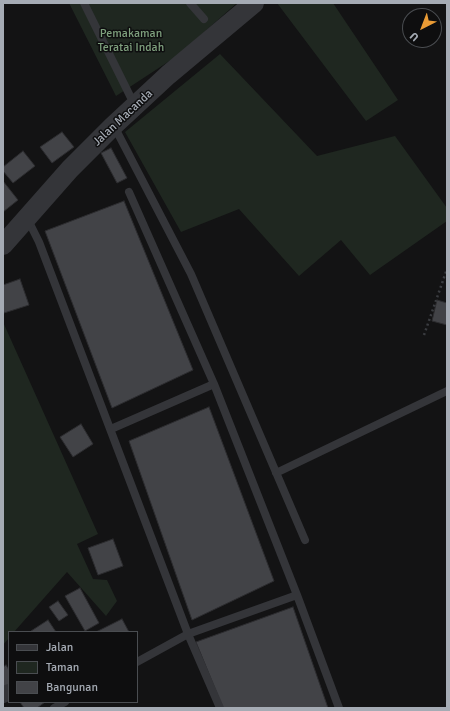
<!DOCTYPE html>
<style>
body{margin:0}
#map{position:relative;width:450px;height:711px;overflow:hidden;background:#131314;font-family:Signika,sans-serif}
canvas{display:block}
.frame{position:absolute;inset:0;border:4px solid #a5abb4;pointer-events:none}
.legend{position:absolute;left:8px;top:631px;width:130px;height:72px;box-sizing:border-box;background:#0e0e0f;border:1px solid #4a4d51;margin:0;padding:5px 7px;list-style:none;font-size:12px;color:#a5abb4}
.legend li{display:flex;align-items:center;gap:8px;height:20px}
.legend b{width:20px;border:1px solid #4a4d51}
.north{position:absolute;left:402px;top:8px;width:40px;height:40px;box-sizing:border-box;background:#0e0e0f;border:1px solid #4a4d51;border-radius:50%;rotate:222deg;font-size:11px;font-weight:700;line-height:16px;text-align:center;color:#a5abb4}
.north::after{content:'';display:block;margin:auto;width:14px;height:18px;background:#ea9b35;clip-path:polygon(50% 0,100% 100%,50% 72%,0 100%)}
</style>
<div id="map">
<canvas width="450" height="711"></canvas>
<div class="frame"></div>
<ul class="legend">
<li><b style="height:5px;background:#343539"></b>Jalan</li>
<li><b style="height:11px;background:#1f2720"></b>Taman</li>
<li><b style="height:11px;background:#424347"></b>Bangunan</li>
</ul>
<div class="north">U</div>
</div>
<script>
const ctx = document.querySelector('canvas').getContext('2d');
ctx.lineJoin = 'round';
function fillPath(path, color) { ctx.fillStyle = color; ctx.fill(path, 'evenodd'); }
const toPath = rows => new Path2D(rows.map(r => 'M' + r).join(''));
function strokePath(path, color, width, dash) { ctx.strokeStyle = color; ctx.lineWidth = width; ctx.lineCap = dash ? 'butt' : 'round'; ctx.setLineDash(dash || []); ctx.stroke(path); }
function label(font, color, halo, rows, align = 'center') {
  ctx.font = font + ' Signika,sans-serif'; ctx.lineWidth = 3; ctx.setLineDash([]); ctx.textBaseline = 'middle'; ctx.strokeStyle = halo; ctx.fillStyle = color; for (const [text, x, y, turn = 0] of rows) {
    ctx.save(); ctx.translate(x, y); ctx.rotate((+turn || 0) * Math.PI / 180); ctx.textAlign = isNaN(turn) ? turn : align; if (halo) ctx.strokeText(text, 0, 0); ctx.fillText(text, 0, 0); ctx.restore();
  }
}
fillPath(toPath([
 [69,3,237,3,177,56,116,96],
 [277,3,333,3,398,100,366,121],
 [220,54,317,156,395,136,447,208,447,221,370,275,341,240,299,276,239,209,181,232,125,132],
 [3,322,98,534,77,544,93,579,107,580,117,601,106,616,67,572,14,632,9,632,9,638,3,645]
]), '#1f2720');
const building = toPath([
 [62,132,74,147,52,163,40,147,62,132],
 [111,148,127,178,117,183,101,153,111,148],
 [23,151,35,166,13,183,3,171,3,167,23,151],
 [3,181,18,200,3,212,3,181],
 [124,201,193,370,112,408,45,231,124,201],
 [20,279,29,305,4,313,3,309,3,285,20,279],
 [437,300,447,303,447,325,432,321,437,300],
 [209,407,274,581,192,620,129,441,209,407],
 [81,424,93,444,73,457,60,437,81,424],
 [113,539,123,566,98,575,88,548,113,539],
 [80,588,99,623,85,631,65,596,80,588],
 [58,601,68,615,59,621,49,607,58,601],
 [293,607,328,708,223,708,196,642,293,607],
 [122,619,129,632,96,632,122,619],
 [48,620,56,632,32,632,31,631,48,620],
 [6,665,9,670,9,686,3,691,3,667,6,665],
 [20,702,45,702,37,708,24,708,20,702]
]);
fillPath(building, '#424347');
strokePath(building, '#2d2d30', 1);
strokePath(toPath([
 [424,335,447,269]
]), '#3a3c40', 2.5, [2, 3]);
strokePath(toPath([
 [84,3,135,106],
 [190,3,204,19],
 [114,126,191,274,305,540],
 [129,192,214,384,297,595,188,634,220,708],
 [27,218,39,242,188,634,137,662],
 [111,429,214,384],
 [276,473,447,391],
 [297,595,339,708],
 [54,708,65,702]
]), '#343539', 8);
strokePath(toPath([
 [3,695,9,692]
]), '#343539', 16);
strokePath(toPath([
 [3,245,70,169,113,126,168,75,254,3]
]), '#343539', 20);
label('12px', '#7e9f7d', '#0e0e0f', [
 ["Pemakaman",131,34],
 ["Teratai Indah",131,48]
]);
label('12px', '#a5abb4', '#0e0e0f', [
 ["Jalan Macanda",123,118,-43]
]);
</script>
